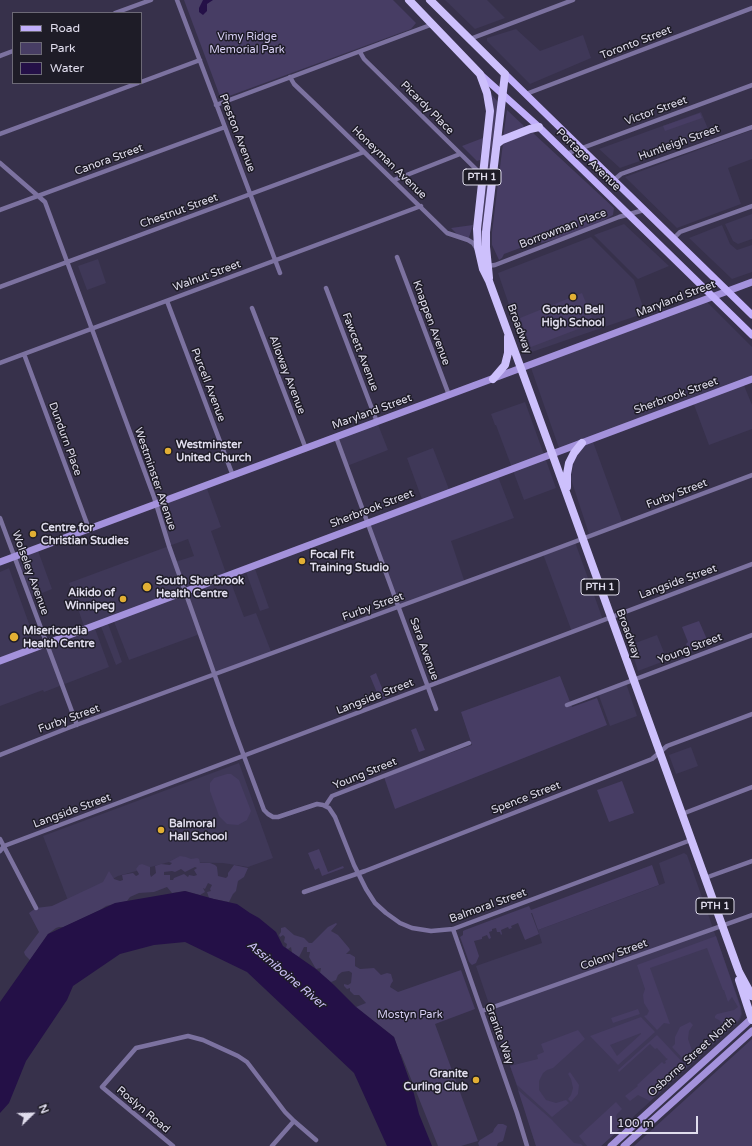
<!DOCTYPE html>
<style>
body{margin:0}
#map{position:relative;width:752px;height:1146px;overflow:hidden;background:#37314b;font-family:"Varela Round",sans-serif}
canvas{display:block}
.legend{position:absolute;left:12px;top:12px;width:130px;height:72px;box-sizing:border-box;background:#1e1c27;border:1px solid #6c6976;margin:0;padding:5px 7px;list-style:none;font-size:12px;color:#e0dded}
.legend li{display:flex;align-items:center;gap:8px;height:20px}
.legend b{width:20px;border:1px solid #6c6976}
.north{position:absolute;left:12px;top:1094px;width:40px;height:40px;-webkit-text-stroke:3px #1e1c27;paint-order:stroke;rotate:67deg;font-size:11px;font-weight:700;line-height:16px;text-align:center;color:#e0dded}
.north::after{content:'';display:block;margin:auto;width:14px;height:18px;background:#e0dded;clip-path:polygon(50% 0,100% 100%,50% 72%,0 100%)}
.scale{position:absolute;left:610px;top:1116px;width:88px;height:18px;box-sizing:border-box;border:2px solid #e0dded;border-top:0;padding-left:5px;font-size:12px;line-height:14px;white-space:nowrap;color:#e0dded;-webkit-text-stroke:3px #1e1c27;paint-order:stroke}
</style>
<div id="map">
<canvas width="752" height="1146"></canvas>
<ul class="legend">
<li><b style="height:5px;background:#c1affb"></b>Road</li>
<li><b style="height:11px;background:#473d64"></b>Park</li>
<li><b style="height:11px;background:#241047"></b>Water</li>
</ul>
<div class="north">N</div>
<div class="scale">100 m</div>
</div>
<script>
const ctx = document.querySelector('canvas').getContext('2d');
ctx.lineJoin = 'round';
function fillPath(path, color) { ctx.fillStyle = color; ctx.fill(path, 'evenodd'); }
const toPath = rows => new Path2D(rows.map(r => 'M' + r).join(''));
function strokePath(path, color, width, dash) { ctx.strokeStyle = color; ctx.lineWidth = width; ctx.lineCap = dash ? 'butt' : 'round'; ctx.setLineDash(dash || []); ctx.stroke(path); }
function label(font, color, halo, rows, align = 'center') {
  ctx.font = font + ' "Varela Round",sans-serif'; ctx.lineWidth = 3; ctx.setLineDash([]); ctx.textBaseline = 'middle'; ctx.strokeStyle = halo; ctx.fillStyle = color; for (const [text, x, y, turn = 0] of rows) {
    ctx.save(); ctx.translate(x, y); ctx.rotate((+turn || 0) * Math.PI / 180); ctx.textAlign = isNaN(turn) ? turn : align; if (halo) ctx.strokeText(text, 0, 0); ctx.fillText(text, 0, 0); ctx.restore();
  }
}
fillPath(toPath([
 [445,0,487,0,505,18,475,29],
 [516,29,540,51,583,35,591,58,530,84,487,41,487,38],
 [701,112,711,136,620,168,599,149],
 [752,130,752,159,728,168,741,204,677,228,625,177],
 [752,214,752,239,738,244,733,241,725,224],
 [624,224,669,266,638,279,594,235],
 [722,225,730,244,737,250,752,245,752,272,732,279,689,238],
 [591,237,634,280,645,313,526,354,498,273],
 [98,259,106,283,87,290,78,266],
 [705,300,752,347,752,379,743,383,752,405,752,429,709,445,693,402,592,439,623,524,590,537,571,479,574,461,586,441,560,451,530,365],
 [525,402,556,488,524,500,496,425,495,425,491,414],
 [377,422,388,450,347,466,336,437],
 [433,448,450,492,497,474,514,518,451,541,465,583,399,607,368,523,423,502,407,458],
 [206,486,221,527,211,531,227,576,228,575,244,617,256,613,272,654,215,675,200,634,129,660,113,619,107,621,122,662,116,665,100,624,94,626,109,667,44,692,43,690,0,706,0,572,9,568,33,635,24,638,28,650,85,629,69,583,169,546,156,505],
 [188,539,194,556,175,562,169,546],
 [575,542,603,620,572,632,543,554],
 [37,548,52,589,30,598,15,557],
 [254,566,269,608,260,611,245,569],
 [657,635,667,660,638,671,630,645],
 [626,683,637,716,610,726,598,693],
 [691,747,698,766,676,774,669,755],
 [239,763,273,858,248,867,223,863,169,862,118,876,69,903,43,836],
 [684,853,687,855,741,1007,742,1014,740,1020,601,1146,536,1146,522,1101,476,966,542,943,538,930,665,883,659,863]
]), '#3f3858');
fillPath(toPath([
 [184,0,393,0,416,23,411,29,221,99],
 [492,95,498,102,483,244,481,244,481,231,493,117],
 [507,110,524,126,520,131,503,138],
 [700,113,702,118,665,131,663,126],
 [532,132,614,208,613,215,582,232,542,243,536,242,504,254,502,258,499,260,492,245,492,232,503,143],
 [483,138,480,160,477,161,462,146],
 [473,225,468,240,457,234,451,228],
 [582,293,594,323,531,347,520,318],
 [699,621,709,644,689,651,686,644,688,642,682,627],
 [376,673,386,698,380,700,370,676],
 [560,676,572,707,597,698,607,725,395,809,384,777,472,745,461,712],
 [416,728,425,750,419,752,411,730],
 [227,774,231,774,239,780,251,811,247,820,238,825,227,824,219,816,210,791,210,783,214,778],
 [622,781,634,813,609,822,597,790],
 [319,849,328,872,343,866,344,868,322,876,319,868,315,870,308,853],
 [180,856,186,857,191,859,197,858,199,859,200,863,210,863,215,865,217,867,218,876,226,878,228,876,228,873,234,865,248,868,244,877,238,881,236,891,233,894,229,902,209,898,207,892,211,891,210,889,212,885,208,883,205,889,203,888,205,892,200,895,185,891,172,893,167,887,154,892,139,893,130,897,127,901,106,906,100,910,64,927,59,927,56,928,48,934,30,960,25,955,24,952,39,932,29,913,36,908,52,906,103,882,109,871,114,879,120,881,123,880,122,875,133,873,136,876,138,875,139,874,136,869,139,865,142,864,150,867,150,874,151,877,156,873,155,866,161,864,170,865,172,863,169,862],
 [195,867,197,868,194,870,197,875,194,876,189,875,188,877,184,874,174,878,173,880,170,880,170,875,164,875,164,872,172,871,175,872,181,869,185,872],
 [652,865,659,885,538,930,532,913,531,913,539,934,525,940,518,923,511,926,512,928,509,929,508,927,501,930,502,934,501,935,500,932,497,932,496,928,492,929,492,931,489,932,491,938,489,939,487,935,482,937,482,939,474,941,479,956,476,963,472,965,469,962,460,937,463,935,463,931,465,930,529,906,531,910],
 [336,923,337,924,331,931,338,935,349,948,350,950,346,954,350,954,355,957,355,966,360,969,374,968,381,975,387,973,391,974,393,981,391,984,390,987,398,992,461,970,475,1009,435,1024,478,1141,461,1146,438,1146,401,1054,400,1054,394,1037,356,1007,366,1003,359,995,354,995,350,991,350,988,347,989,344,986,344,984,348,985,351,983,352,973,349,971,342,972,338,975,336,980,331,982,320,973,321,968,316,969,309,957,310,952,307,952,307,947,304,947,299,957,292,953,291,947,288,949,286,948,287,944,284,942,285,937,283,935,280,937,279,935,281,932,281,928,285,927,294,935,304,938,309,943,312,943,328,927],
 [716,936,740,1006,741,1014,739,1019,733,1025,725,1026,719,1020,715,1018,715,1016,717,1014,734,1010,738,1007,732,997,728,1002,724,990,723,990,707,948,650,968,670,1024,664,1023,657,1030,644,1016,647,1015,649,1011,644,1003,643,995,645,989,637,965],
 [638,1009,640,1014,613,1023,611,1018],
 [641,1017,655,1032,618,1065,590,1036],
 [641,1033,641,1034,617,1056,610,1045],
 [690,1022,693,1025,689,1031,688,1039,695,1059,689,1066,687,1064,692,1060,691,1056,688,1055,684,1060,672,1047,675,1044,675,1037,680,1027],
 [578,1030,585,1039,553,1068,547,1070,543,1073,539,1081,539,1090,546,1100,556,1103,566,1100,569,1103,552,1117,517,1085,510,1066,538,1059,537,1055,544,1052,541,1044],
 [657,1035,687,1067,650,1101,638,1095,630,1101,625,1096,638,1086,637,1085,662,1062,664,1064,666,1063,665,1061,668,1059,666,1058,657,1048,655,1049,650,1044,619,1072,618,1070],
 [752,1039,752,1146,634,1146],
 [570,1072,579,1085,578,1094,571,1102,568,1099,571,1095,573,1088,571,1079,568,1074],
 [518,1090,551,1119,574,1143,581,1144,583,1146,536,1146],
 [616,1102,622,1109,617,1114,616,1117,619,1122,620,1129,601,1146,587,1146,579,1136],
 [498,1124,503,1124,507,1126,503,1141,498,1143,497,1146,479,1146,478,1143,480,1140,493,1132,494,1129]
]), '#473d64');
fillPath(toPath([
 [203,0,213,0,207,4,207,11,203,15,199,12,199,8],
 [185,891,214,899,237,904,250,913,259,918,276,932,283,946,316,969,334,985,356,1007,394,1037,413,1090,419,1114,432,1146,387,1146,354,1073,247,972,185,942,154,945,120,954,73,986,67,1000,26,1061,9,1103,0,1113,0,1002,48,934,115,903]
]), '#241047');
strokePath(toPath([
 [177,0,280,273],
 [115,13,151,0],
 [470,39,573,0],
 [360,52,364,59,482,175],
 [0,56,13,51],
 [290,77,294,84,317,106,447,233,468,240,473,243,477,249],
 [141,82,200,60],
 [526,94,752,8],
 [216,105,433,24],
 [0,134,138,83],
 [566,154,752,85],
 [0,163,45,202,154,497,169,546,232,724,264,810,268,814,273,817,278,817,317,804,323,805,329,808,335,817,354,865,366,889,375,903,386,913,400,923,412,928,431,931,453,929,691,840],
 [394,180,460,154],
 [614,180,621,174,752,127],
 [0,210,225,127],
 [674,238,680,232,752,206],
 [397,257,449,395],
 [488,266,495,265,619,217,644,210],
 [0,287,364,152],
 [326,288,377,422],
 [167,301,233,476],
 [252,308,306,449],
 [24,354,89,529],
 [0,363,421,206],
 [336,437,436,709],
 [0,518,77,725],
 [567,705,752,635],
 [0,755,68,728,542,554,752,475],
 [326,805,332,796,469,743],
 [682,814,752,787],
 [0,839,36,908],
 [0,851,4,846,752,564],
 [705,878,752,861],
 [304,892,365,871,652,759,667,746,752,714],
 [453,929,517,1113,527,1146],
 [482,1011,752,915],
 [294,1121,316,1140],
 [173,1146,102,1087,136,1048,188,1036,203,1040,238,1056,247,1062,285,1112,294,1121,272,1146]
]), '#7c72a0', 4.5);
strokePath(toPath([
 [0,562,752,282],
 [0,661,752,379],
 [611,1146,752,1018],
 [624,1146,752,1031]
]), '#a492dc', 7);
strokePath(toPath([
 [480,74,539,127,752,335],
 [505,74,752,315]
]), '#c1affb', 7);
strokePath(toPath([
 [409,0,480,74,487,93,490,111,477,229,478,247,483,269,489,281,549,445,739,972,752,996],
 [430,0,505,74,486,232,486,247,489,278],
 [497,144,502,140,530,129,539,127],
 [493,379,505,365,508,353,508,337],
 [567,487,567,474,569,463,574,453,582,443],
 [739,980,752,1020]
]), '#cdc0fc', 8);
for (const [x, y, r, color] of [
 [573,297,4,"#e2af34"],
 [168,451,4,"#e2af34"],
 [33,534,4,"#e2af34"],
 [302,561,4,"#e2af34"],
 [147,587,5,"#e2af34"],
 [123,599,4,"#e2af34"],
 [14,637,5,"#e2af34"],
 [161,830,4,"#e2af34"],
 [476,1080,4,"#e2af34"]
]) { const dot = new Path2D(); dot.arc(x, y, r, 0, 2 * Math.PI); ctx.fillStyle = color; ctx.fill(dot); strokePath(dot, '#1e1c27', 1.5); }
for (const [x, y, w] of [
 [482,177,38],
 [600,587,38],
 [715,906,38]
]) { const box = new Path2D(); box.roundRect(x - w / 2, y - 8, w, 16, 3); ctx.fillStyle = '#1e1c27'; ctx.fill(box); strokePath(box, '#e0dded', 1); }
label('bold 10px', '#e0dded', null, [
 ["PTH 1",482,177],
 ["PTH 1",600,587],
 ["PTH 1",715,906]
]);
label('11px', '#d8d0f5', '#1e1c27', [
 ["Vimy Ridge",247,37],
 ["Memorial Park",247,50],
 ["Mostyn Park",410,1015]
]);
label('11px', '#e0dded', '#1e1c27', [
 ["Toronto Street",636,43,-21],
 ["Picardy Place",427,108,45],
 ["Victor Street",656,111,-20],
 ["Preston Avenue",237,133,69],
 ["Huntleigh Street",679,143,-20],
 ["Canora Street",109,160,-20],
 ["Portage Avenue",588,160,44],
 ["Honeyman Avenue",389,163,44],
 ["Chestnut Street",179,211,-20],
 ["Borrowman Place",563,229,-21],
 ["Walnut Street",207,276,-20],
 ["Maryland Street",676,299,-21],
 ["Knappen Avenue",431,323,70],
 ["Broadway",519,329,70],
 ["Fawcett Avenue",360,352,69],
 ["Alloway Avenue",287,375,69],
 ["Purcell Avenue",208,385,69],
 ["Sherbrook Street",676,396,-20],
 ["Maryland Street",372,412,-20],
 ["Dundurn Place",65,439,70],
 ["Westminster Avenue",155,479,71],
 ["Furby Street",677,494,-21],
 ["Sherbrook Street",372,509,-21],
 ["Wolseley Avenue",30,573,70],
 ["Langside Street",678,582,-20],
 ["Furby Street",373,607,-20],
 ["Broadway",628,634,70],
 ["Sara Avenue",424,649,70],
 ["Young Street",690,649,-21],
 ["Langside Street",375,697,-21],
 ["Furby Street",69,719,-20],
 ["Young Street",365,774,-22],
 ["Spence Street",526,798,-21],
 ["Langside Street",72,811,-20],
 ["Balmoral Street",488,906,-20],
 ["Colony Street",614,955,-20],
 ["Granite Way",499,1034,70],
 ["Osborne Street North",692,1057,-42],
 ["Roslyn Road",143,1110,40]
]);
label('bold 11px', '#e0dded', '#1e1c27', [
 ["Gordon Bell",573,310,"center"],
 ["High School",573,323,"center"],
 ["Westminster",176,445],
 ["United Church",176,458],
 ["Centre for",41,528],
 ["Christian Studies",41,541],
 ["Focal Fit",310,555],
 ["Training Studio",310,568],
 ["South Sherbrook",156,581],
 ["Health Centre",156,594],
 ["Aikido of",115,593,"right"],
 ["Winnipeg",115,606,"right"],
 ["Misericordia",23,631],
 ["Health Centre",23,644],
 ["Balmoral",169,824],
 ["Hall School",169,837],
 ["Granite",468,1074,"right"],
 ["Curling Club",468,1087,"right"]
], 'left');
label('italic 12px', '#ccc1f7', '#1e1c27', [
 ["Assiniboine River",286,975,40]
]);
</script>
